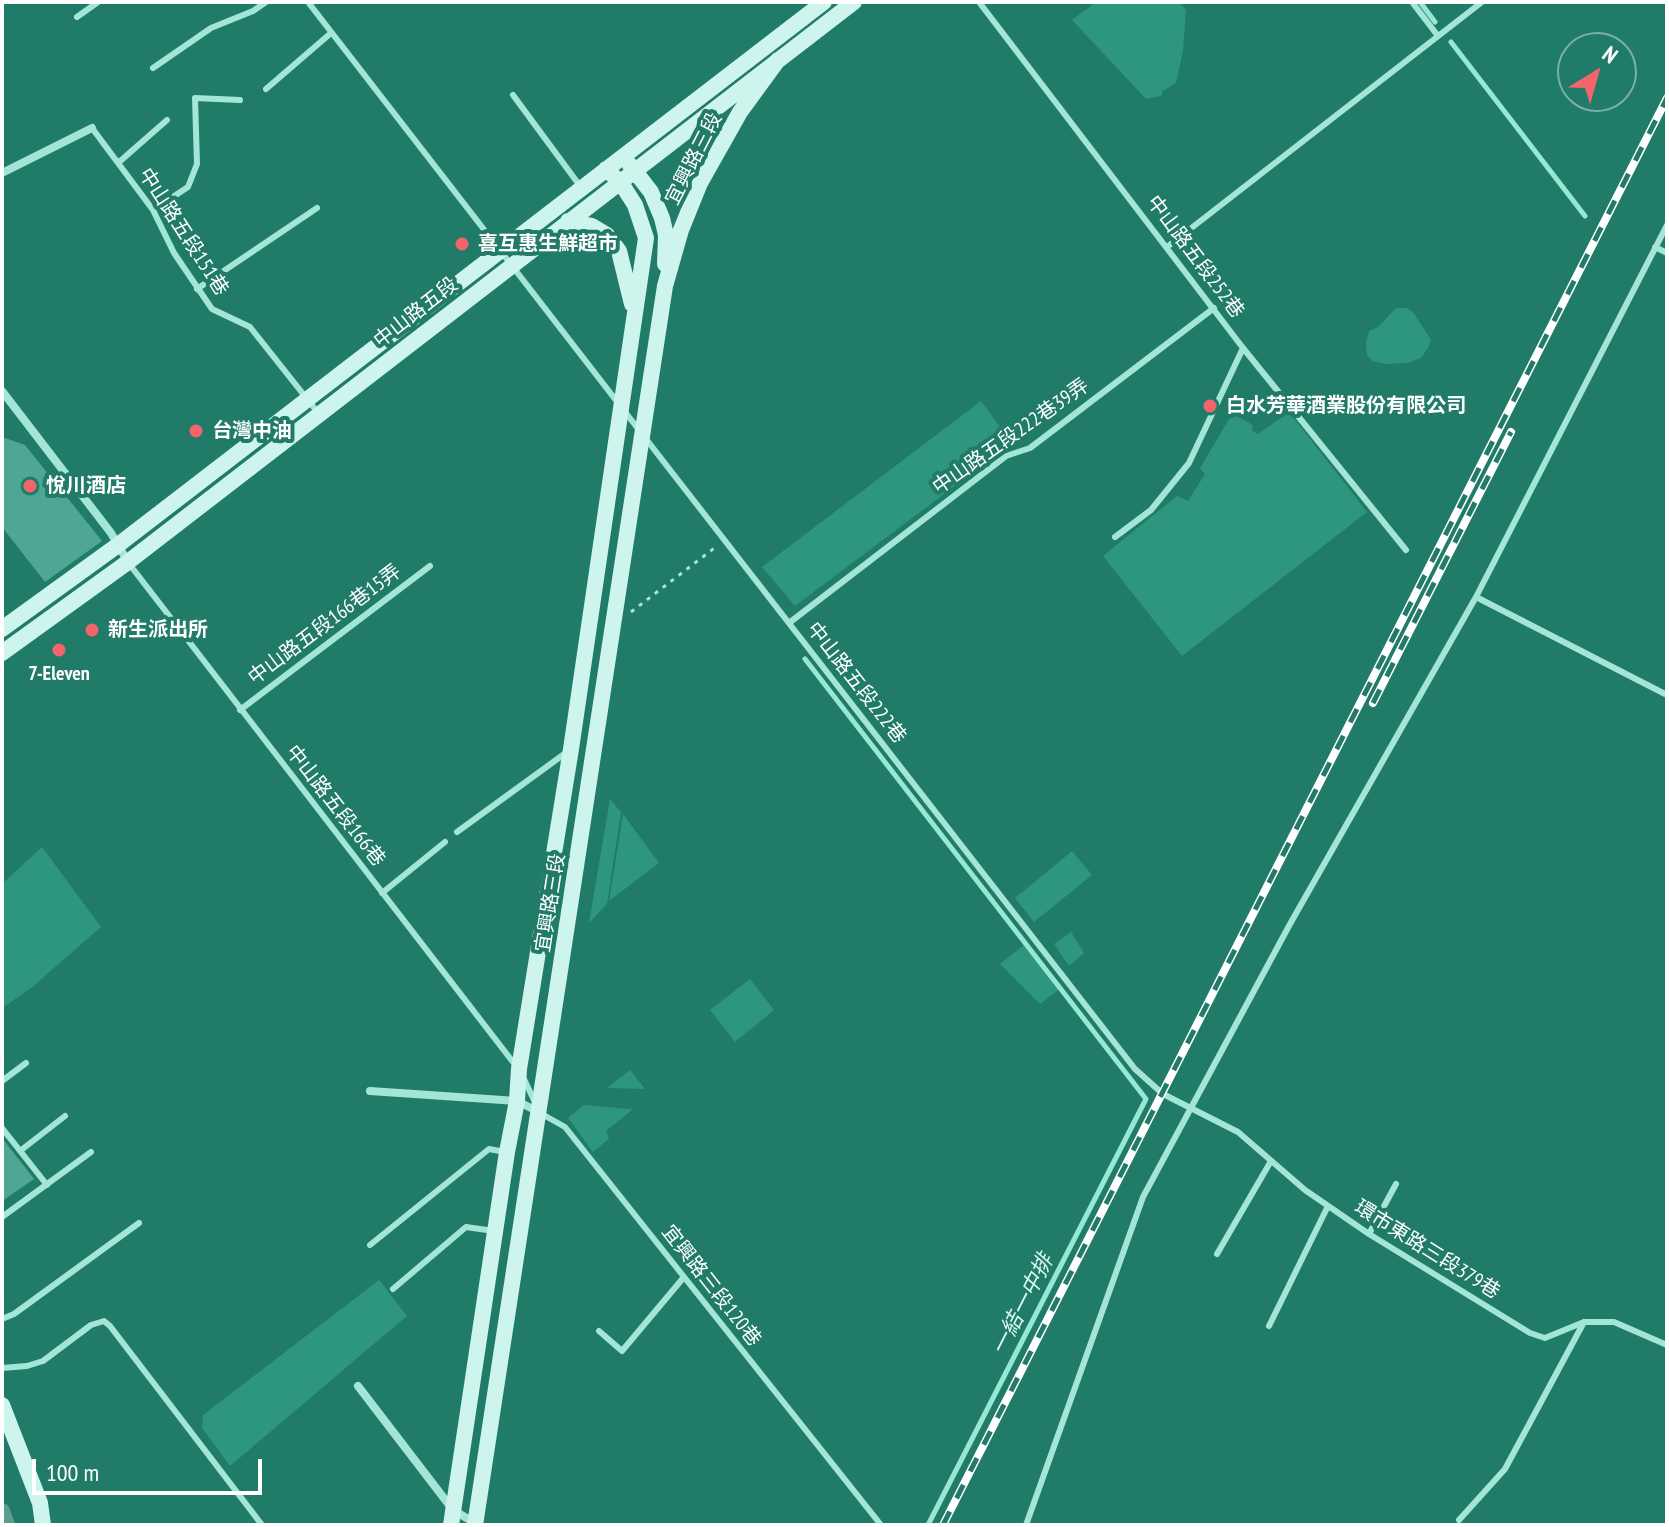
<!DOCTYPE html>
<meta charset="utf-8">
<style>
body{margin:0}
#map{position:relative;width:1669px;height:1527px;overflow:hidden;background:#217b69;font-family:"PT Sans Narrow",sans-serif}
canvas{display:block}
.frame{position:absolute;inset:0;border:4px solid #fff;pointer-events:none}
.north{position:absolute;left:1557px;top:32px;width:80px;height:80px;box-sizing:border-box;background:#217b69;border:2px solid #7ab0a5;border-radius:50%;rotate:37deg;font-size:22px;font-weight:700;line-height:32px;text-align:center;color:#fff}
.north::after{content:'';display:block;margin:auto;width:28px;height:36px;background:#f3646b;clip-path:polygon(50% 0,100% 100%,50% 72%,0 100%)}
.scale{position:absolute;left:32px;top:1459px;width:230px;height:36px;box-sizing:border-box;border:4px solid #fff;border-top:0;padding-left:10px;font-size:24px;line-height:28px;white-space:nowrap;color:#fff;-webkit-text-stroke:6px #217b69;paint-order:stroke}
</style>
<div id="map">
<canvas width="1669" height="1527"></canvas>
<div class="frame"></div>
<div class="north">N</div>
<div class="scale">100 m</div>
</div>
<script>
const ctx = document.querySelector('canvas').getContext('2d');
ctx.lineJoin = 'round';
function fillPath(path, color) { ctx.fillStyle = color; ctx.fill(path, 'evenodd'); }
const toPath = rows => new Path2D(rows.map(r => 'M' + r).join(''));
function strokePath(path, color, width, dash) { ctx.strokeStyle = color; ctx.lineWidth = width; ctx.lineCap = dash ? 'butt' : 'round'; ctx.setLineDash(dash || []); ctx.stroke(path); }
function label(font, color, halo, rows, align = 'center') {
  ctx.font = font + ' "PT Sans Narrow","Noto Sans TC",sans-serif'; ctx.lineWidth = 8; ctx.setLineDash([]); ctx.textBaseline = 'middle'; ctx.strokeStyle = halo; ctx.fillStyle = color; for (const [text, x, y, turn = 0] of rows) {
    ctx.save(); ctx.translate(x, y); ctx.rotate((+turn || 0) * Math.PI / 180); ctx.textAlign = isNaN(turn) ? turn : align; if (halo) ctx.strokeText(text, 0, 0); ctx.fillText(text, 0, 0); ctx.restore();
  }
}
fillPath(toPath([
 [1096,2,1179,2,1186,10,1183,51,1176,83,1163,91,1161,96,1146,99,1072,20],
 [1396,308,1406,308,1413,312,1431,340,1428,348,1421,358,1407,363,1387,364,1372,361,1367,355,1366,343,1369,331,1378,327],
 [981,401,1012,443,795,606,762,567],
 [1289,412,1367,512,1182,656,1103,556,1177,496,1188,501,1205,474,1200,468,1232,414,1253,425,1252,430,1258,434],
 [610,799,621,812,607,904,589,923],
 [623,814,659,863,609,901],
 [42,847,101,927,30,989,2,1008,2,884],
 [1072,851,1092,875,1034,922,1015,898],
 [1071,932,1084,953,1069,966,1054,944],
 [1025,944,1061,988,1040,1004,1000,964],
 [750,979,774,1010,735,1042,710,1010],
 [630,1070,645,1089,607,1088],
 [584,1105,628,1109,633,1109,606,1131,609,1139,593,1152,568,1118],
 [379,1280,407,1316,230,1466,202,1428,203,1415]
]), '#2e957f');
strokePath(toPath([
 [1420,2,1435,22],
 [1451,42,1585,216],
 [805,659,1146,1099,928,1525]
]), '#97e7d5', 5);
strokePath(toPath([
 [2,1511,7,1525]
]), '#5b9e90', 16);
fillPath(toPath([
 [2,437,25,445,102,541,45,582,2,527],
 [2,1138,34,1179,2,1201]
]), '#4da794');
strokePath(toPath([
 [631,612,717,546]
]), '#a3e6d8', 3, [4, 6]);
strokePath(toPath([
 [308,2,639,430],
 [979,2,1243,348,1189,463,1151,510,1115,537],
 [1412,2,1438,36],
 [77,17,98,2],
 [153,68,211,28,253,11,266,2],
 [266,89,331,33],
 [513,95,580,186],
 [92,128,153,210,174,253,212,309,250,327,319,414],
 [118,163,167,120],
 [153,210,188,187,197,164,195,98,240,100],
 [1167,247,1482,2],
 [1655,247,1667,253],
 [197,289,317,208],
 [1243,348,1406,550],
 [646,439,1135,1069,1163,1094,1238,1132,1305,1190,1369,1234,1530,1333,1545,1338,1584,1322,1614,1322,1667,1345],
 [130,565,516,1066],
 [1476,597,1667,695],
 [789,623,1006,456,1030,448,1214,308],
 [240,710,430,566],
 [457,832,567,752],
 [382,893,445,842],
 [524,1079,540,1113,565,1127,881,1525],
 [2,1081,26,1063],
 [2,1128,47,1185],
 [20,1151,65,1116],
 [2,1217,91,1152],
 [1369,1234,1396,1184],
 [370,1245,489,1149,505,1152],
 [1217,1254,1271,1161],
 [393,1289,466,1227,494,1231],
 [2,1319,14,1314,139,1223],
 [1269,1326,1328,1206],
 [599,1331,622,1351,684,1277],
 [2,1368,27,1366,43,1361,91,1325,104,1321,110,1326,262,1525],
 [1459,1520,1505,1469,1584,1322],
 [1026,1525,1143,1197,1290,924,1476,597,1667,225]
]), '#a3e6d8', 6);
strokePath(toPath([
 [2,173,92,128],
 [2,391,111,533,128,562],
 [370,1091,517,1101,539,1112],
 [358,1386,453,1510,475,1523]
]), '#a3e6d8', 8);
strokePath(toPath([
 [630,165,651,192,662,218,666,235,665,264],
 [568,221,592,226,607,235,619,251,632,304],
 [2,629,118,545,824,2],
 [2,653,128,562,854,2],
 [2,1405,40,1503,43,1525],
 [451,1525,507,1152,517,1101,519,1069,571,749,646,238,635,205,621,183,606,169],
 [475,1525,665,286,681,230,700,183,740,112,778,60]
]), '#cdf5ed', 16);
const rail = toPath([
 [1373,703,1511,432],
 [943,1525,1667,98]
]);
strokePath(rail, '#fff', 8);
strokePath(rail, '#217b69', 5, [15]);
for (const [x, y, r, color] of [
 [462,244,8,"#f3646b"],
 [1210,406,8,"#f3646b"],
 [196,431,8,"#f3646b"],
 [30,486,8,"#f3646b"],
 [92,630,8,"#f3646b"],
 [59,650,8,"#f3646b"]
]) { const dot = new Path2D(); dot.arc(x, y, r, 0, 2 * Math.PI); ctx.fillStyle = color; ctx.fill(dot); strokePath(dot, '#217b69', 3); }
label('20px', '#fff', '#217b69', [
 ["宜興路三段",694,159,-63],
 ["中山路五段151巷",183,232,57],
 ["中山路五段252巷",1195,257,53],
 ["中山路五段",416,313,-38],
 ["中山路五段222巷39弄",1011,437,-35],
 ["中山路五段166巷15弄",325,625,-37],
 ["中山路五段222巷",856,683,52],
 ["中山路五段166巷",335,806,52],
 ["宜興路三段",551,903,-81],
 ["環市東路三段379巷",1427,1250,32],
 ["宜興路三段120巷",711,1286,52]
]);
label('bold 20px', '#fff', '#217b69', [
 ["喜互惠生鮮超市",478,244],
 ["白水芳華酒業股份有限公司",1226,406],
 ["台灣中油",212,431],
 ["悅川酒店",46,486],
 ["新生派出所",108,630],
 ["7-Eleven",59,674,"center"]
], 'left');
label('italic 22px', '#dbf7f1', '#217b69', [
 ["一結一中排",1023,1305,-63]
]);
</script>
